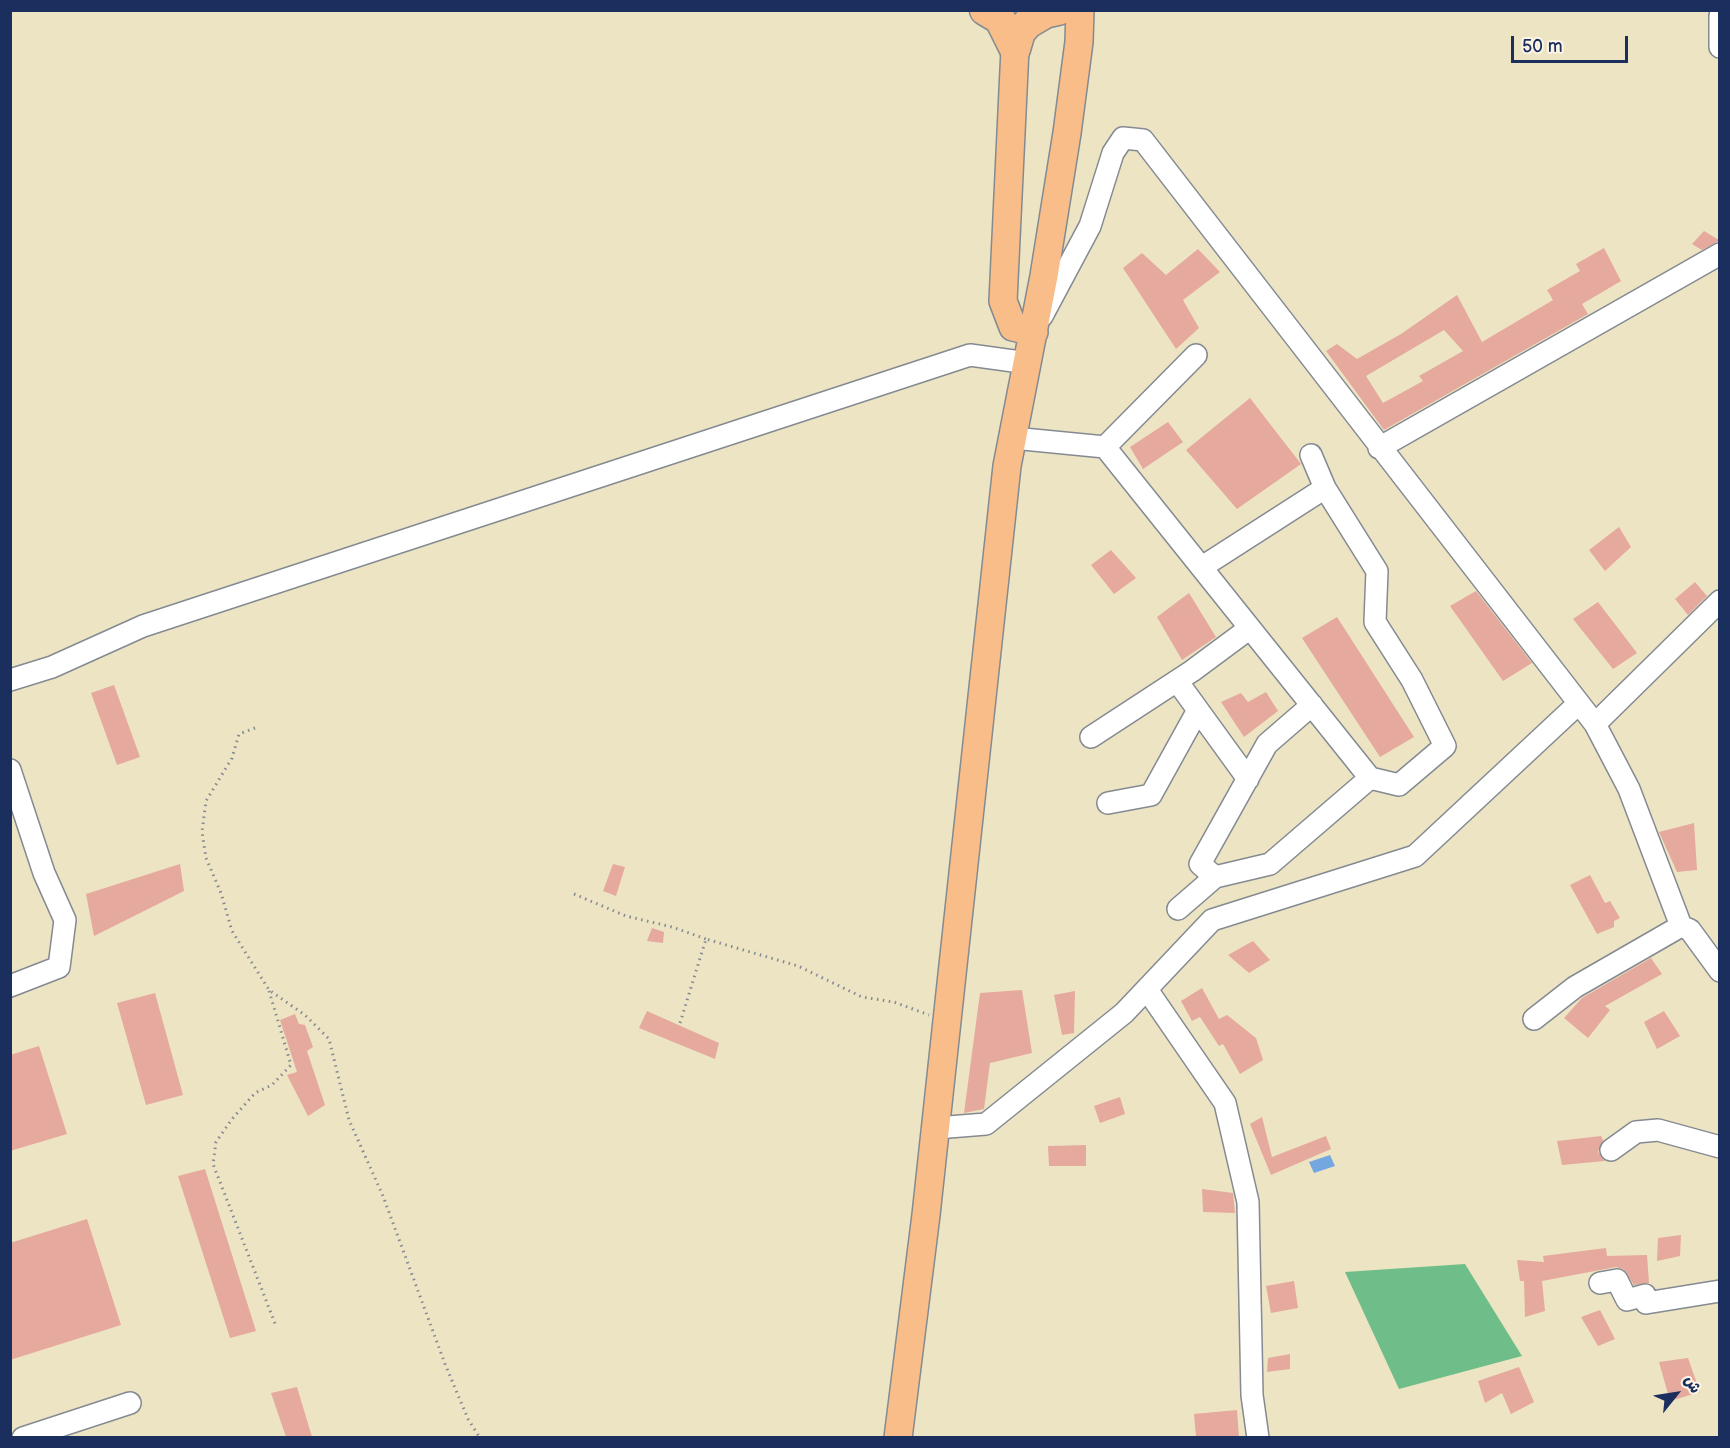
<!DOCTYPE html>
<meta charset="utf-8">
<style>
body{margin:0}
#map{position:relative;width:1730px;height:1448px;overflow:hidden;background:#ede4c4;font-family:"Balsamiq Sans","Playpen Sans Arabic",sans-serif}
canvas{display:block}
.frame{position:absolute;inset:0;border:12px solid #1b2f5e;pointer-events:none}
.north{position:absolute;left:1646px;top:1364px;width:60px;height:60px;-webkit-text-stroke:4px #fcf5e5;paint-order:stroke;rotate:60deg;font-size:16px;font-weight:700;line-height:24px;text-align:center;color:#1b2f5e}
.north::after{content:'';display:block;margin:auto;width:21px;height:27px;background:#1b2f5e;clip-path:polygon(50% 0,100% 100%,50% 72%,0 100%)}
.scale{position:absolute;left:1511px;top:36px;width:117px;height:27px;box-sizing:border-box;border:3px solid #1b2f5e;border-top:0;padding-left:8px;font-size:18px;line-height:21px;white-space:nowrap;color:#1b2f5e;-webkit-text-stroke:4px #fcf5e5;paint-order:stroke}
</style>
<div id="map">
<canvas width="1730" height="1448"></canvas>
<div class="frame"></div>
<div class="north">ش</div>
<div class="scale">50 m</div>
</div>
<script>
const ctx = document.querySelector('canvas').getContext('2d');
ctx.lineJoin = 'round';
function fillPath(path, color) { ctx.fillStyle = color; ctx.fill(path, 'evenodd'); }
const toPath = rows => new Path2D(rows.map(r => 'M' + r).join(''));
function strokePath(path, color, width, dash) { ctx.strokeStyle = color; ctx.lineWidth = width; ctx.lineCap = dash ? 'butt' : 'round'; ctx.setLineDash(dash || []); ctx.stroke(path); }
fillPath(toPath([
 [1465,1264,1522,1356,1399,1389,1345,1272]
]), '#6fbe89');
fillPath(toPath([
 [1330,1155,1335,1166,1314,1173,1309,1162]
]), '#74a6e0');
fillPath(toPath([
 [1704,231,1719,240,1719,241,1702,250,1692,244],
 [1604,248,1621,281,1582,304,1588,314,1384,430,1326,351,1337,344,1357,359,1401,334,1457,295,1482,342,1553,300,1547,290,1580,271,1576,264],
 [1444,330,1463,351,1419,376,1423,381,1383,403,1366,376],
 [1198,249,1220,272,1183,300,1199,328,1176,349,1123,268,1142,253,1166,275],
 [1250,398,1301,464,1237,509,1186,450],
 [1168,422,1183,442,1143,469,1130,447],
 [1619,527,1631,547,1605,571,1589,550],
 [1111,550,1136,578,1114,594,1091,565],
 [1695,582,1707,596,1688,615,1675,599],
 [1476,591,1532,663,1503,681,1450,606],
 [1189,593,1216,637,1182,660,1157,617],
 [1598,602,1637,653,1613,669,1573,619],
 [1337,617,1414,737,1380,757,1302,638],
 [114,685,140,757,117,765,91,693],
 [1266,692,1278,711,1244,737,1221,702,1241,693,1248,702],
 [1694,823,1697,870,1677,872,1659,832],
 [180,864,184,891,94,936,86,894],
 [613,864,625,867,616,896,603,891],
 [1590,875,1605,903,1610,901,1620,918,1614,921,1614,927,1597,934,1570,885],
 [652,928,664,932,663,943,647,941],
 [1253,941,1270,960,1249,973,1228,955],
 [1651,958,1662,974,1605,1006,1610,1010,1588,1038,1564,1018,1582,998],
 [1202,988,1219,1019,1227,1015,1256,1038,1263,1060,1240,1074,1223,1044,1219,1046,1200,1017,1192,1021,1181,1001],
 [1022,990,1032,1053,990,1063,984,1109,964,1113,980,993],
 [1075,991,1074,1033,1062,1035,1054,995],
 [155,993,183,1095,146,1105,117,1003],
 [647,1011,719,1043,715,1059,639,1028],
 [1664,1011,1680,1036,1657,1049,1644,1022],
 [295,1014,299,1024,305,1025,313,1047,307,1051,325,1105,308,1116,287,1075,297,1072,280,1020],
 [39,1046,67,1134,10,1151,10,1055],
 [1120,1097,1125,1114,1100,1123,1094,1106],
 [1262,1117,1272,1157,1326,1136,1331,1149,1271,1175,1250,1124],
 [1601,1136,1603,1140,1598,1152,1605,1161,1562,1165,1557,1141],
 [1086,1145,1086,1166,1049,1166,1048,1146],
 [205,1169,256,1331,230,1338,178,1176],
 [1202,1189,1233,1193,1235,1213,1203,1212],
 [87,1219,121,1325,10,1360,10,1243],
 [1681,1235,1680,1256,1657,1261,1658,1238],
 [1606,1248,1607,1256,1647,1255,1649,1283,1634,1285,1623,1269,1616,1267,1542,1281,1545,1311,1525,1317,1524,1281,1520,1281,1517,1260,1544,1262,1543,1256],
 [1294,1281,1298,1308,1271,1313,1266,1286],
 [1600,1310,1615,1339,1598,1346,1581,1317],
 [1290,1354,1290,1369,1267,1372,1268,1358],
 [1688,1358,1700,1392,1670,1401,1659,1362],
 [1519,1367,1534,1402,1511,1414,1502,1393,1485,1403,1478,1381],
 [297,1387,312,1437,286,1437,271,1393],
 [1237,1410,1239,1437,1196,1437,1194,1414]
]), '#e6a99d');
const minor = toPath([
 [1720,16,1720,47],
 [1042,316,1090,226,1113,153,1123,138,1143,140,1595,724,1629,789,1681,926,1690,930,1720,971],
 [1013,438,1105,447,1196,355],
 [1105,447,1370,778,1270,864,1215,877,1178,909],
 [1379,448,1720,254],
 [1325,488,1377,571,1375,622,1412,680,1445,746,1399,785,1370,778],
 [1202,567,1325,488,1311,455],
 [10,680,52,667,143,626,970,355,1028,363],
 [1177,681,1248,779],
 [1595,724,1720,601],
 [1091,737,1192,671,1250,628],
 [10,770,44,873,65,920,59,967,10,986],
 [1108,803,1151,795,1198,710],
 [1215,877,1200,864,1267,744,1312,705],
 [1148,991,1225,1103,1248,1202,1252,1395,1258,1438],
 [1534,1019,1575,987,1681,926],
 [936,1128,986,1124,1124,1013,1212,920,1415,856,1578,704],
 [1611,1150,1636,1132,1658,1130,1720,1147],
 [1600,1283,1617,1280,1627,1300,1645,1295,1646,1303,1720,1291],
 [23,1438,130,1403]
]);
const major = toPath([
 [1015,49,1003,301,1013,327,1034,332],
 [898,1438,926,1215,1007,466,1044,276,1067,133,1079,42,1080,10]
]);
const highway = toPath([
 [985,10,1000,19,1015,49,1020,32,1028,23,1045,13,1058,10]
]);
strokePath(minor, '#848a91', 24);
strokePath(major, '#848a91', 30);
strokePath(highway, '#848a91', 33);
strokePath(toPath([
 [255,728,239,734,232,758,206,801,202,832,206,858,221,893,232,931,269,990,305,1015,329,1039,349,1120,383,1196,445,1364,468,1419,480,1438],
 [574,894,626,916,672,927,706,939],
 [269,991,291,1065,272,1085,255,1093,232,1119,216,1142,213,1164,276,1326],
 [680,1023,706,939,798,966,862,997,894,1002,929,1015]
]), '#848a91', 3, [1.5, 4.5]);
strokePath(minor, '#fff', 21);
strokePath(major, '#f8bd89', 27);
strokePath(highway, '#f8bd89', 30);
</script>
